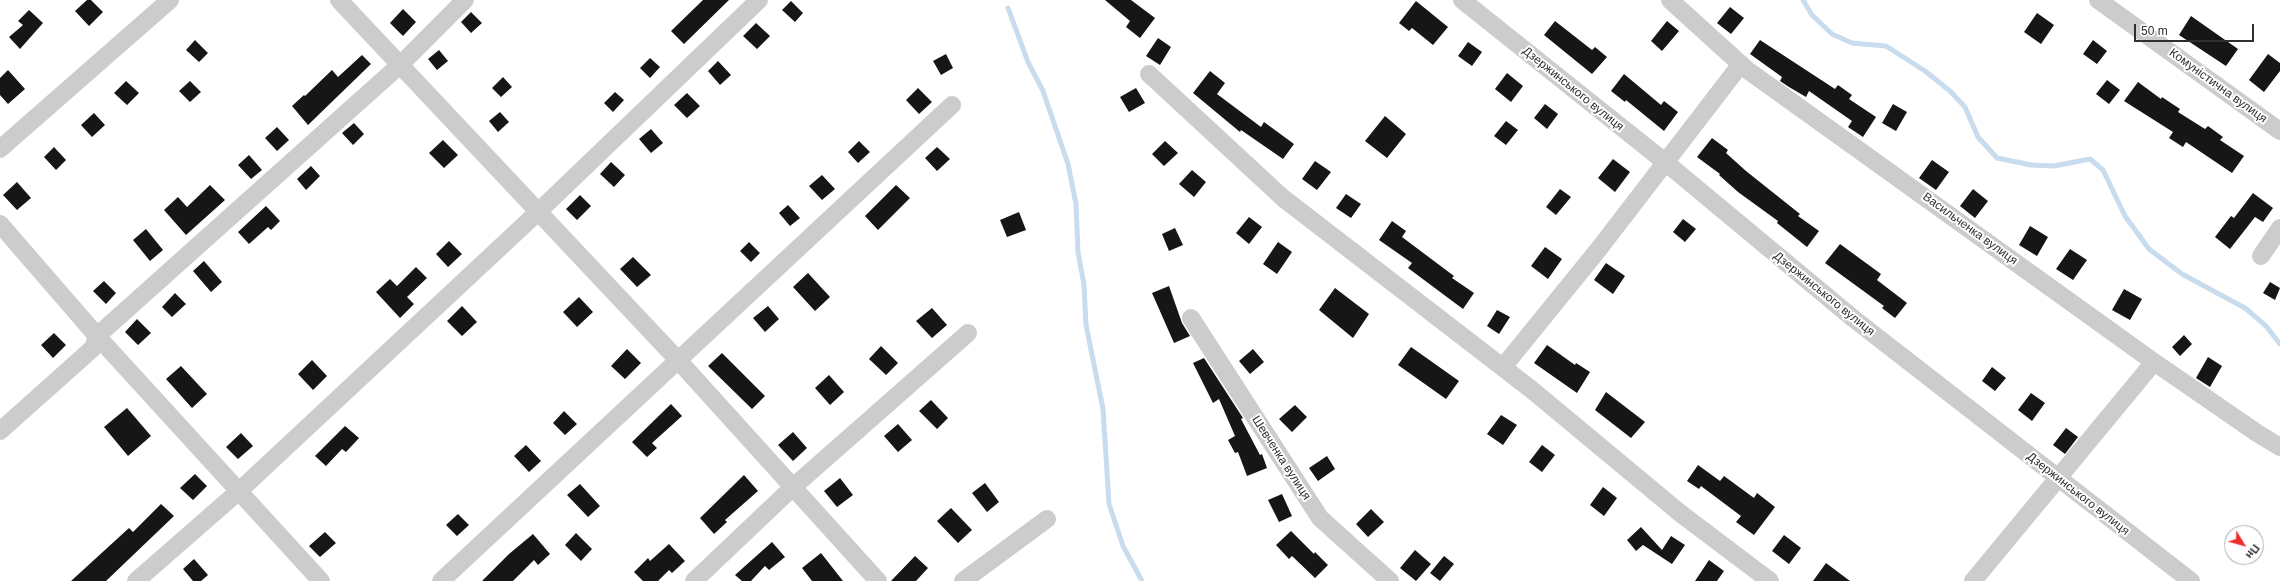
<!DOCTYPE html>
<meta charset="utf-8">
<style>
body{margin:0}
#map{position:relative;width:2280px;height:581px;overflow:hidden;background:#fff;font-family:Arial,sans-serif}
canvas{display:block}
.north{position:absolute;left:2224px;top:525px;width:40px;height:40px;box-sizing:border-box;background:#fff;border:1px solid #acacac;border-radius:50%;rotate:127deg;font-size:11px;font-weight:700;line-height:16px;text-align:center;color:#2f2f2f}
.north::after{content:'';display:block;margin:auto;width:14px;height:18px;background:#ec2d2b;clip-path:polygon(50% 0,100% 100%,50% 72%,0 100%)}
.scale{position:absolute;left:2134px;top:24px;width:120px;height:18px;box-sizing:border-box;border:2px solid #2f2f2f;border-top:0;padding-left:5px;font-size:12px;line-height:14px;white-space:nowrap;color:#2f2f2f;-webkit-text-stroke:3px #fff;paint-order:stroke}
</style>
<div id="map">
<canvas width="2280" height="581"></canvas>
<div class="north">Пн</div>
<div class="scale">50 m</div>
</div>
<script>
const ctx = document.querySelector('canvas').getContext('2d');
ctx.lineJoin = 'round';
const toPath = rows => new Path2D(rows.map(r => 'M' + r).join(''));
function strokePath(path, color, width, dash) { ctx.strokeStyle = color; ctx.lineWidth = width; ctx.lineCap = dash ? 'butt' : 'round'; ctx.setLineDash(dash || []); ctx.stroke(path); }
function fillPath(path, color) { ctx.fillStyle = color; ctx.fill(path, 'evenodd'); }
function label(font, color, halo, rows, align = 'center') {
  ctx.font = font + ' Arial,sans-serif'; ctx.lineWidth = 4; ctx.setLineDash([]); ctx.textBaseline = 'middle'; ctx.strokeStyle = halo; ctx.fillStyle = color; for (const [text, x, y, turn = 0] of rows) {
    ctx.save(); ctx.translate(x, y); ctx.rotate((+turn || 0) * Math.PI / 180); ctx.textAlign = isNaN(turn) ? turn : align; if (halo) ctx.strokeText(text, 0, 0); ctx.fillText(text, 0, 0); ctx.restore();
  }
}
strokePath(toPath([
 [1803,0,1812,15,1832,34,1852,43,1886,46,1925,71,1950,91,1965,107,1978,137,1997,158,2031,165,2054,166,2090,159,2103,170,2125,216,2149,249,2182,274,2245,308,2266,326,2280,344],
 [1008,8,1028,62,1043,91,1068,164,1076,204,1078,252,1084,285,1086,325,1103,409,1109,504,1123,546,1142,581]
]), '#c8dced', 5);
fillPath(toPath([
 [87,0,91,0,103,12,89,26,75,11],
 [703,0,729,0,684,44,671,31],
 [1105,0,1131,0,1155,18,1140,38,1126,27,1130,21],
 [791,1,803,13,795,22,782,10],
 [1416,1,1448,27,1433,45,1412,28,1409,31,1399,23],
 [1730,7,1744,18,1731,34,1717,23],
 [403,9,416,22,403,36,390,23],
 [29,10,43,23,20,49,9,37,23,25,18,21],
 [471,12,482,23,471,33,461,22],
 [2037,13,2054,25,2041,44,2024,32],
 [2191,16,2238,49,2226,66,2179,35],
 [1555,21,1592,50,1595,47,1607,57,1592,74,1544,35],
 [1667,21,1679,31,1662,51,1651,41],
 [756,23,770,36,757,49,743,36],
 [1158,38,1171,47,1160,65,1146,56],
 [195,40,208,53,199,62,186,50],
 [1760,40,1835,89,1838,85,1852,95,1849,99,1876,117,1863,137,1848,127,1852,121,1809,91,1806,97,1789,87,1780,81,1782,77,1750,54],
 [2093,40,2107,51,2097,64,2083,54],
 [1468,42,1482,52,1472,66,1458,56],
 [439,50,448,61,437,70,428,59],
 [946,54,953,68,941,75,933,61],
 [2268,54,2280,63,2280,71,2264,92,2249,80],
 [362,55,371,64,308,125,292,106,304,95,305,96,332,70,338,77],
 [650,58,660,67,650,78,640,68],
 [718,61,731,75,720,85,708,71],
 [8,70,25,89,8,104,0,95,0,78],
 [1210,71,1225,83,1217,94,1261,127,1264,122,1294,144,1283,159,1241,130,1240,132,1193,93],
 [1507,73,1523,86,1511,102,1495,89],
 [1624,74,1661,105,1664,101,1678,112,1664,131,1626,100,1625,102,1611,91],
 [503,77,512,87,501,97,492,88],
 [2107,80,2120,90,2109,104,2096,94],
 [126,81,139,93,127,105,114,93],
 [190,81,201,92,190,102,179,91],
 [2138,82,2161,99,2162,97,2180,109,2178,112,2205,129,2208,126,2223,137,2220,140,2244,156,2232,173,2186,142,2183,147,2169,138,2173,132,2124,101],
 [918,88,932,102,919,114,906,100],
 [1136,88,1145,103,1129,112,1120,97],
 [615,92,624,100,613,112,604,103],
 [687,93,700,106,687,118,674,105],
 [1545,104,1558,114,1547,129,1534,118],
 [1893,104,1907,112,1896,131,1882,123],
 [500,112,509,122,498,132,489,121],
 [94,113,105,125,92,137,81,125],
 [1385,116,1406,134,1387,158,1365,141],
 [1506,121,1518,130,1506,145,1494,136],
 [354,123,364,134,353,145,342,133],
 [277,127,289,140,277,151,265,138],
 [651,129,663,143,651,153,639,139],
 [1712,138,1728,150,1726,153,1746,171,1800,214,1798,216,1819,231,1807,247,1777,223,1778,221,1738,192,1719,175,1720,174,1697,157],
 [443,140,458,155,444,168,429,153],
 [859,141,870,152,858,163,848,152],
 [1165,141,1178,153,1164,166,1152,154],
 [54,147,66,160,56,170,44,157],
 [937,147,950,159,937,171,925,158],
 [249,155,262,170,251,179,238,165],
 [1613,159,1630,172,1615,192,1598,178],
 [1932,160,1949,172,1936,190,1919,178],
 [1315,161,1331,172,1317,190,1302,179],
 [611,162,625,175,614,187,600,174],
 [311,166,320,176,306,190,297,179],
 [1192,170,1206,182,1194,197,1179,184],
 [822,175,835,189,822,200,809,186],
 [17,182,31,198,17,210,3,195],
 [210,185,225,200,186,235,164,210,178,197,187,207],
 [896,185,910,198,878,230,865,216],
 [1560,189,1571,197,1556,215,1546,207],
 [1973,189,1988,201,1975,218,1960,206],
 [2253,193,2273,208,2263,222,2255,217,2230,249,2215,237,2231,216,2234,218],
 [1346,194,1361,204,1351,218,1336,208],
 [580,195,591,206,577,220,566,209],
 [788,205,800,218,790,226,779,213],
 [266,206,280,221,271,230,268,227,249,244,238,232],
 [1019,212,1026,230,1007,237,1000,220],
 [1249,217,1262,227,1249,244,1236,233],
 [1683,219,1696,229,1685,242,1673,232],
 [1392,221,1406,231,1402,237,1454,276,1452,278,1474,293,1463,309,1408,268,1412,263,1379,240],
 [2030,226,2048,237,2037,256,2019,245],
 [1175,228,1183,245,1169,251,1162,234],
 [146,229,163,250,150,261,133,240],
 [449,241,462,254,448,267,436,254],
 [749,242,760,253,751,262,740,251],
 [1278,242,1292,252,1277,274,1263,264],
 [1840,244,1881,274,1877,280,1907,303,1895,318,1882,308,1884,306,1825,263],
 [1545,247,1562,259,1548,279,1531,266],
 [2070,249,2087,260,2073,280,2056,269],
 [633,257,651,275,637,287,620,269],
 [204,261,222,282,211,292,193,271],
 [1606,263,1625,276,1613,294,1594,280],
 [416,267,427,278,407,297,414,304,400,318,376,292,390,279,397,286],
 [808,273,830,297,815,311,793,287],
 [104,281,116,293,106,304,93,291],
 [2270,282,2280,288,2275,300,2263,293],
 [1169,286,1182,323,1190,336,1174,343,1152,293],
 [1335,288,1369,314,1353,338,1319,310],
 [2124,289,2142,299,2130,320,2112,310],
 [175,293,186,304,172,317,162,307],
 [579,297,593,312,577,327,563,312],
 [462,306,477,322,462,336,447,321],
 [768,306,779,319,765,332,753,318],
 [932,308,947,325,932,338,916,321],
 [1497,310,1510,317,1499,334,1487,326],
 [137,319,151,333,138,345,125,332],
 [54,333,66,345,53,358,41,345],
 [2184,335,2192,344,2180,356,2172,347],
 [1547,345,1575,365,1576,363,1590,372,1577,393,1534,363],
 [881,346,898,363,886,375,869,359],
 [1411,347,1459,381,1446,399,1398,365],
 [627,349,641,363,625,379,611,366],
 [1253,349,1264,362,1250,374,1239,361],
 [722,353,765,396,752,409,708,366],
 [2208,357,2222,366,2210,387,2196,378],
 [1204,358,1243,418,1241,419,1260,455,1262,454,1267,468,1247,476,1238,452,1235,453,1228,440,1235,436,1219,399,1213,403,1193,363],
 [312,360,327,376,313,390,298,374],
 [181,366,207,394,192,408,166,379],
 [1992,367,2006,378,1995,391,1982,381],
 [829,375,844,392,830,405,815,388],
 [1606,392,1645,422,1631,438,1595,410],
 [2031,393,2045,403,2032,421,2018,410],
 [931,400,948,418,937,429,919,411],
 [671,404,682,416,652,443,657,448,647,457,632,442],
 [1295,405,1307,417,1292,432,1279,419],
 [127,408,151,436,128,456,104,427],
 [564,411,577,424,565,435,553,423],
 [1501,415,1517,425,1503,445,1487,434],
 [898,424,912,440,898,452,884,436],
 [345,426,359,438,346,452,342,449,326,466,315,456],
 [2066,428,2078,437,2065,454,2053,445],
 [793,432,807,448,793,461,778,445],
 [241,433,253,446,238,459,226,447],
 [526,445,541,461,529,472,514,456],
 [1542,445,1555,455,1542,472,1529,462],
 [1327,456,1335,469,1318,481,1309,468],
 [1698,465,1720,481,1724,476,1754,498,1757,493,1775,507,1754,535,1736,522,1741,516,1701,486,1699,489,1687,481],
 [195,474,207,486,193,500,180,488],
 [744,475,758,491,725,520,727,522,714,534,700,518],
 [840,478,853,495,837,507,824,491],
 [985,483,999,502,987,512,972,493],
 [580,484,600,506,588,517,567,495],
 [1603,487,1617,498,1604,516,1590,505],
 [1282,494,1292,516,1279,522,1268,500],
 [161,504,174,516,106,581,71,581,129,528,133,532],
 [951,508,972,530,958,543,937,521],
 [1371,509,1384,522,1368,537,1356,524],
 [458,514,469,525,457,536,446,525],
 [1641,527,1662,550,1671,536,1685,545,1672,564,1643,545,1636,551,1627,540],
 [1291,531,1314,554,1315,552,1328,565,1315,578,1292,556,1289,559,1276,545],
 [325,532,336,543,320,557,309,546],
 [576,533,592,549,581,561,565,545],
 [533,534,550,554,538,565,534,560,513,581,482,581,509,554],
 [1784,535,1801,548,1789,564,1772,551],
 [772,542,785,557,769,570,765,566,751,581,742,581,735,575],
 [669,544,685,561,672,573,669,570,658,581,643,581,634,572,648,558,650,561],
 [1415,550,1431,564,1416,581,1400,568],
 [821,553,843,581,812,581,802,568],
 [915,556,928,568,916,581,891,581],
 [1444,556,1454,564,1440,581,1430,573],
 [194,559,208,575,201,581,193,581,183,569],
 [1709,560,1724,571,1717,581,1695,581],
 [1826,563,1850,581,1813,581]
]), '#161616');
strokePath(toPath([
 [339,0,677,359,878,581],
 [1462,0,1665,162,1854,319,2191,581],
 [1670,0,1746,69,2154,362,2257,433,2280,447],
 [2098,0,2280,131],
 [1149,74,1283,198,1532,390,1680,513,1770,581],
 [0,149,170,0],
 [0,224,97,336,321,581],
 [2261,256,2280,228],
 [1191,318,1320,518,1390,581],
 [1503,367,1598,250,1741,64],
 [0,431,93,348,97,336,401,64,465,0],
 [136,581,239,491,538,212,759,0],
 [441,581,952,105],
 [694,581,792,488,968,333],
 [963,581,1047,519],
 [1973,581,2154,362]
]), '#ccc', 18);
label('12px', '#2f2f2f', '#fff', [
 ["Комуністична вулиця",2218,86,36],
 ["Дзержинського вулиця",1573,89,39],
 ["Васильченка вулиця",1970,229,36],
 ["Дзержинського вулиця",1824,294,39],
 ["Шевченка вулиця",1281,458,57],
 ["Дзержинського вулиця",2078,494,38]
]);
</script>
